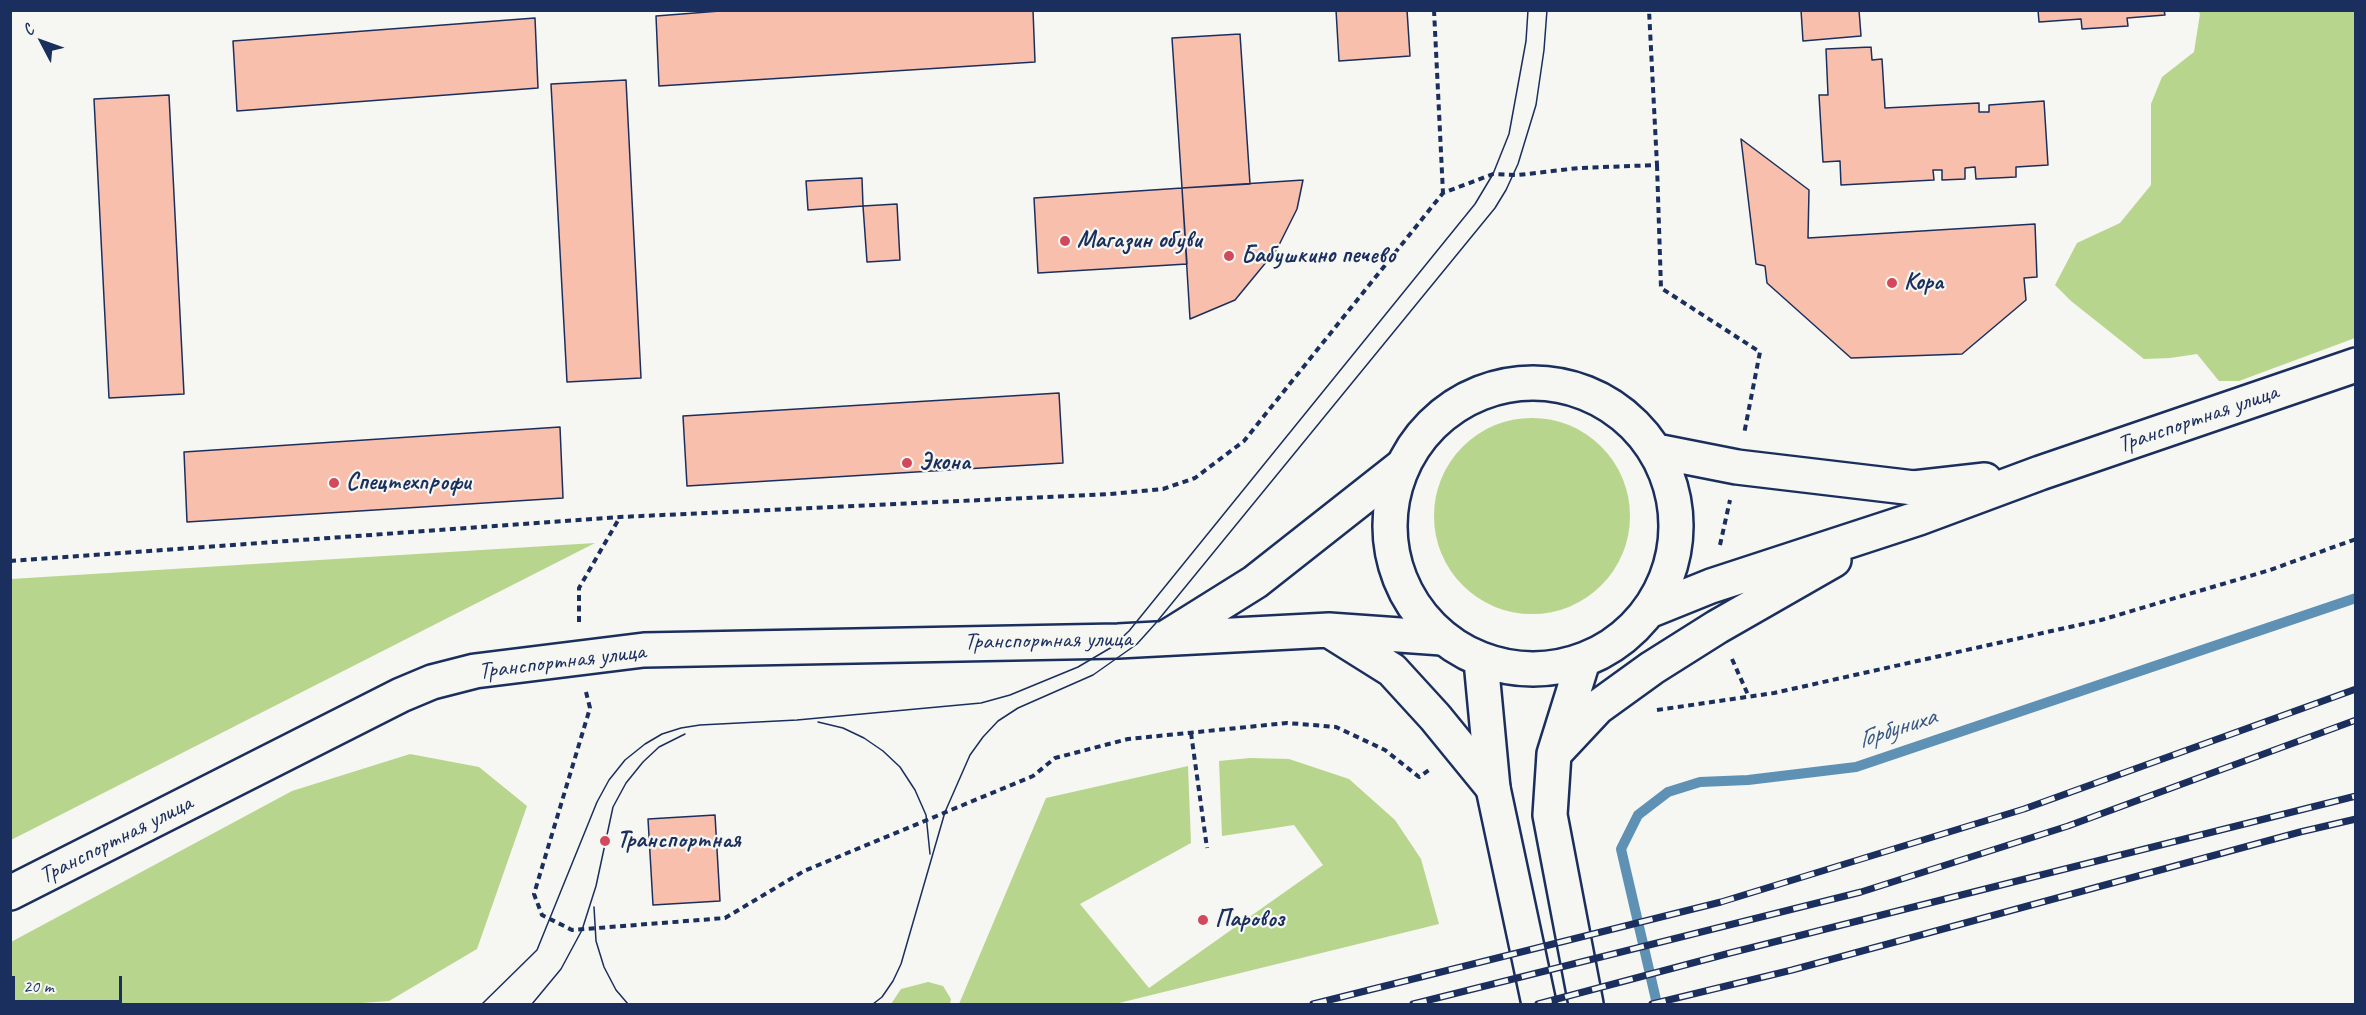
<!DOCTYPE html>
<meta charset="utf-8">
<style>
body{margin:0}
#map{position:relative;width:2366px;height:1015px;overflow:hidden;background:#f6f6f2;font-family:Caveat,sans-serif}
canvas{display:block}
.frame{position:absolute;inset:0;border:12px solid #1b2f5e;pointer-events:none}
.north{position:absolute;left:12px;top:12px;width:60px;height:60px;-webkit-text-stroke:4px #f6f6f2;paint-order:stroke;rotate:311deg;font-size:16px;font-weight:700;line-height:24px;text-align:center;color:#1b2f5e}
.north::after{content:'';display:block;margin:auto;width:21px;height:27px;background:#1b2f5e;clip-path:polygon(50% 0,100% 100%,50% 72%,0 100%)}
.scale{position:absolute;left:12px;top:976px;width:110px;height:27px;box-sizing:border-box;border:3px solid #1b2f5e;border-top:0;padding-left:8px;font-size:18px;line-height:21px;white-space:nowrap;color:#1b2f5e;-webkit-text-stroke:4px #f6f6f2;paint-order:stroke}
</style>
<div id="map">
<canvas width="2366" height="1015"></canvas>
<div class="frame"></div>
<div class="north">С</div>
<div class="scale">20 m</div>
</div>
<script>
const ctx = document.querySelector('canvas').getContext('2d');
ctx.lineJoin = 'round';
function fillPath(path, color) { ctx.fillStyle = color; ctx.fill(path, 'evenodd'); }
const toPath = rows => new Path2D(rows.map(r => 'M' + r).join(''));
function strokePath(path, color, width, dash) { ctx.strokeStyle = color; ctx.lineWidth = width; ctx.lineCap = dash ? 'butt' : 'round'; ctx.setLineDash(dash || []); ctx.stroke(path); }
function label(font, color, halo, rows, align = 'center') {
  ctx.font = font + ' Caveat,sans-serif'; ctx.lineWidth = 4.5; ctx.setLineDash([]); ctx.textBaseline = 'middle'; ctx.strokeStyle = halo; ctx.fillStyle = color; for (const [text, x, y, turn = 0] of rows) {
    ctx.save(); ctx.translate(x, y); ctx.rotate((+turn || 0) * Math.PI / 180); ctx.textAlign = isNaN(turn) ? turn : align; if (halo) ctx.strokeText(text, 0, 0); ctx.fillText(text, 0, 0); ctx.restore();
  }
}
fillPath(toPath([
 [2198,11,2355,11,2355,338,2239,381,2219,381,2197,354,2170,358,2144,359,2071,301,2055,285,2077,243,2120,223,2151,185,2151,104,2162,77,2194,52,2200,14],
 '1434 516a98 98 0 1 1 196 0a98 98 0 1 1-196 0Z',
 [595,543,11,840,11,579],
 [410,754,479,767,527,806,477,949,389,1001,349,1004,11,1004,11,942,292,791],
 [1250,758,1289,759,1349,779,1395,820,1421,859,1439,924,1115,1004,959,1004,1046,798,1188,766,1191,843,1080,904,1149,988,1323,865,1294,825,1222,836,1219,761],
 [928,982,943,986,951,999,950,1004,891,1004,901,989]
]), '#b8d58d');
strokePath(toPath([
 [1657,1004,1621,849,1638,815,1668,792,1700,782,1748,780,1856,767,2356,598]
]), '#5e91b4', 10);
const building = toPath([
 [733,10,1033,10,1035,62,659,86,656,16,733,10],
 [1336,10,1407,10,1410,56,1339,61,1336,10],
 [1801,10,1859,10,1861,36,1803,41,1801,10],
 [2038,10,2164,10,2165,15,2127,18,2128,26,2082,29,2081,19,2039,22,2038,10],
 [535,18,538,88,237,111,233,41,535,18],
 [1240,34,1250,184,1182,188,1172,38,1240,34],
 [1871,47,1872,60,1882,59,1885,108,1979,103,1979,112,1989,112,1989,105,2044,101,2048,165,2016,167,2016,177,1976,179,1975,167,1965,168,1965,179,1942,180,1942,170,1933,170,1934,180,1841,185,1840,161,1823,162,1819,95,1828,95,1826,49,1871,47],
 [626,80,641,378,567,382,551,84,626,80],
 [169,95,184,394,109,398,94,99,169,95],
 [1741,139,1809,190,1808,238,2035,224,2037,277,2024,278,2026,300,1962,354,1851,358,1767,283,1765,266,1756,264,1741,139],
 [862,178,863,206,808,210,806,181,862,178],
 [1303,180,1297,209,1277,249,1235,300,1190,319,1182,188,1303,180],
 [1182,188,1187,264,1038,273,1034,198,1182,188],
 [897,204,900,260,867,262,863,206,897,204],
 [1059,393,1063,463,687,486,683,416,1059,393],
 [560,427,563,498,187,522,184,452,560,427],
 [715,815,720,901,653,905,648,819,715,815]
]);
fillPath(building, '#f8bfad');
strokePath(building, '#1b2f5e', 1.5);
const secondary = toPath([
 [1333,633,1392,670,1435,717,1493,788],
 [1167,637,1255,582,1401,467],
 [10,893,401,695,432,682,475,671,644,650,1118,641,1329,630,1442,638]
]);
const primary = toPath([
 '1390 526a143 143 0 1 1 286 0a143 143 0 1 1-286 0Z',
 [1656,451,1737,467,1914,488,1985,480],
 [1649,611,1711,586,1919,518,2040,473,2356,365],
 [1481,661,1493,788,1539,1004],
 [1583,661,1554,754,1550,815,1586,1004],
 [1554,754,1598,707,1652,668,1717,627,1834,560]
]);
strokePath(secondary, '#1b2f5e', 38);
strokePath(primary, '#1b2f5e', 38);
strokePath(toPath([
 [1434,10,1443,193],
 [1657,165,1661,288,1760,352,1744,434],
 [1720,545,1730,500],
 [10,561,620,517,1110,494,1163,489,1195,478,1244,441,1443,193,1493,174,1518,175,1579,168,1657,165,1649,10],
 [579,622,579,588,620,517],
 [1732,659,1749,697],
 [586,692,590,708,534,894,542,915,572,930,725,918,804,871,1033,776,1055,758,1128,739,1287,723,1313,725,1336,727,1385,750,1419,777,1432,768],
 [1657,710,1774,693,2101,620,2270,570,2356,539],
 [1191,733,1207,848]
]), '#1b2f5e', 4, [6, 4.5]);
strokePath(secondary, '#f6f6f2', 33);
strokePath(primary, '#f6f6f2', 33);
strokePath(toPath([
 [818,722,843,728,864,738,883,751,900,767,915,790,926,815,930,854],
 [594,907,596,941,604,967,616,990,628,1004],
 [482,1004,537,950,597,802,609,780,625,760,645,744,662,734,681,728,700,725,797,720,981,703,1010,695,1078,667,1112,647,1129,631,1475,204,1493,174,1509,134,1526,41,1528,10],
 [532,1004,561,969,582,930,596,886,613,807,626,783,643,762,659,747,685,734],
 [873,1004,882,997,893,981,901,964,945,812,970,755,983,737,998,721,1018,708,1093,675,1137,644,1155,624,1495,208,1506,190,1518,164,1536,105,1544,50,1547,10]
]), '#1b2f5e', 1.5);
const rail = toPath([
 [1313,1004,1721,902,2024,809,2356,689],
 [1413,1004,1861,892,2068,826,2356,720],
 [1538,1004,1730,953,2356,796],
 [1652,1004,1792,970,2300,832,2356,819]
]);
strokePath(rail, '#1b2f5e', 7);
strokePath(rail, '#f6f6f2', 4.5, [14]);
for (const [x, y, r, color] of [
 [1065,241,6,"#d1495b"],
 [1229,256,6,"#d1495b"],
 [1892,283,6,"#d1495b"],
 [907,463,6,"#d1495b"],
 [334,483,6,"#d1495b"],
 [605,841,6,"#d1495b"],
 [1203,920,6,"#d1495b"]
]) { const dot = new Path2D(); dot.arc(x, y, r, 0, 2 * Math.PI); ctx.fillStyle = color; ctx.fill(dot); strokePath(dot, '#f6f6f2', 2); }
label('bold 24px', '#1b2f5e', '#f6f6f2', [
 ["Магазин обуви",1077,241],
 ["Бабушкино печево",1241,256],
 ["Кора",1904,283],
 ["Экона",919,463],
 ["Спецтехпрофи",346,483],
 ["Транспортная",617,841],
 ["Паровоз",1215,920]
], 'left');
label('24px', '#1b2f5e', '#f6f6f2', [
 ["Транспортная улица",2198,419,-19],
 ["Транспортная улица",1048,641,-1],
 ["Транспортная улица",562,662,-7],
 ["Транспортная улица",116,840,-27]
]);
label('italic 26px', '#375882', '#f6f6f2', [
 ["Горбуниха",1897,729,-18]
]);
</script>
